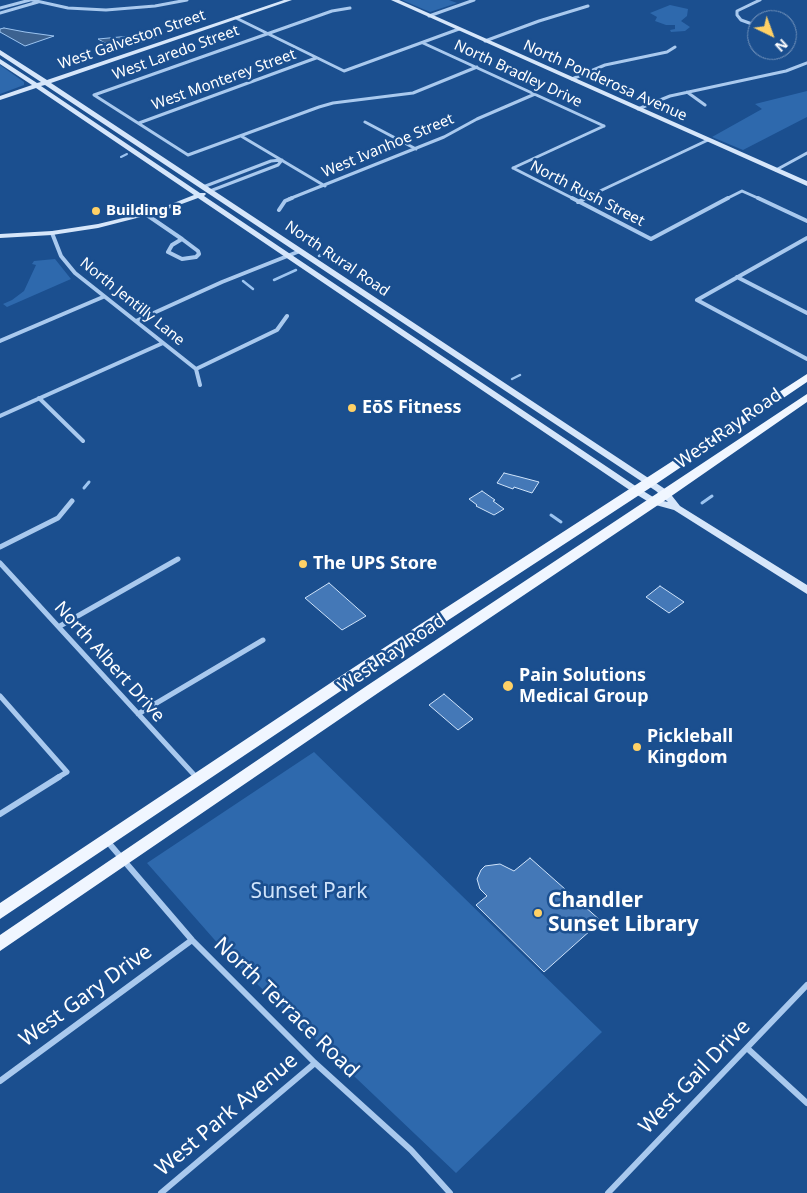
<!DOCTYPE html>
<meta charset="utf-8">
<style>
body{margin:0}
#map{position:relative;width:807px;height:1193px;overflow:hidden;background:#1b4f8f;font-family:"Noto Sans",sans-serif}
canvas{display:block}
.north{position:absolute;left:747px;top:10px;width:50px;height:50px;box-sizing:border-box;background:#1b4f8f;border:1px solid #7695bc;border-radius:50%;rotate:138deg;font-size:14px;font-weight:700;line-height:20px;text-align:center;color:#fff}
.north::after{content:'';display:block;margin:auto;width:18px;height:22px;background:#ffd166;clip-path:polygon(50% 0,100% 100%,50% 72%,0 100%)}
</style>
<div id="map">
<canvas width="807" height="1193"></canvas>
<div class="north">N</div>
</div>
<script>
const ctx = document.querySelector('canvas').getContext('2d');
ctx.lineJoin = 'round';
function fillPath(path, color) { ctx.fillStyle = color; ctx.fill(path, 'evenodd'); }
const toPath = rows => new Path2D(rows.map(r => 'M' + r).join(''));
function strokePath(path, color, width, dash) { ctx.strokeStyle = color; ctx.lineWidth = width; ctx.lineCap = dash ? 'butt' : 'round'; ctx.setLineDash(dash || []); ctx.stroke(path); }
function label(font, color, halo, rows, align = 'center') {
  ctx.font = font + ' "Noto Sans",sans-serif'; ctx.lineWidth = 5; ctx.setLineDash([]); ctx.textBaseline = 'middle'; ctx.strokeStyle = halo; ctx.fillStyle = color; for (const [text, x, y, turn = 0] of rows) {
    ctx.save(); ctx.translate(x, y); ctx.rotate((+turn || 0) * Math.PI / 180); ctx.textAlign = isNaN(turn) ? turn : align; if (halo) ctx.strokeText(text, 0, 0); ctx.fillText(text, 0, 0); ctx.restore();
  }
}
fillPath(toPath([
 [402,0,449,0,457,3,430,12],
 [670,5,688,9,687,16,681,21,690,27,685,31,671,32,670,30,675,29,675,25,666,25,655,21,657,17,650,13],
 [0,65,24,82,24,85,0,94],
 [807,91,807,117,743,150,712,137,762,109,755,104],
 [55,259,71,279,7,307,3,304,12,300,24,291,36,265,32,264,34,261],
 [314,752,602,1032,456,1173,235,963,147,863]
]), '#2e69ad');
const water = toPath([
 [4,28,25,32,54,36,25,46,0,32,0,29,4,28],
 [152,34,156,38,120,48,116,49,98,39,152,34]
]);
fillPath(water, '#3c6290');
strokePath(water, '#9cc4f0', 1);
strokePath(toPath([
 [121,157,127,154]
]), '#9cc4f0', 2);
strokePath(toPath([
 [319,256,328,252],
 [274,280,296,270],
 [243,281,253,289],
 [512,379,520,375]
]), '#9cc4f0', 2.5);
strokePath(toPath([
 [84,488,89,482],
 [702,503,712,496],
 [551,515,561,522]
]), '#9cc4f0', 3);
const building = toPath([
 [504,473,520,477,539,482,532,493,514,487,513,489,497,483,504,473],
 [482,491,495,500,493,501,504,509,494,515,476,506,477,505,469,499,482,491],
 [329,583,366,616,342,630,305,598,329,583],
 [660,586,684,602,669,613,646,597,660,586],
 [444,694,473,719,458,730,429,705,444,694],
 [530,858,601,921,544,972,476,905,487,896,480,889,477,879,481,870,485,866,500,864,514,871,530,858]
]);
fillPath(building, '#4478b7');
strokePath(building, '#cfe3fa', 1);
strokePath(toPath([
 [32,0,68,8,106,10,155,6,187,0],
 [0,8,30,0],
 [0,13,38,2],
 [429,16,474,0],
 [236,18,344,71,459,29],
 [752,24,741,20,737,15,737,11,760,0],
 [485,41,539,21,588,6],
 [423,43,604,126],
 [572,79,605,65,667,52,675,47],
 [687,92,705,105],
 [94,95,188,155,319,107,333,103,413,93,477,67],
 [94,95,332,11,350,8],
 [638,109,670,96,786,71,807,63],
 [365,122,416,149],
 [139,123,316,58],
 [241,136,325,186],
 [513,168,574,199],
 [513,168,604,126],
 [776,170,807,153],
 [203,187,271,161,281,160],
 [210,191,278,165,282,160],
 [289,199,444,137,477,119,535,94],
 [583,199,708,140],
 [726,199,742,191,760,199]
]), '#a9c9ee', 3);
strokePath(toPath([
 [572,198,651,239,728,198],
 [758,198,807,221],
 [578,202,586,198],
 [279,210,285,201,292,198],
 [144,213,182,239],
 [52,233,61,256,75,273,196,369,200,385],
 [182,239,198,251,199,254,196,257,182,259,168,252,172,245,182,239],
 [737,277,807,313],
 [697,300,807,238],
 [697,300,807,359],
 [136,321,222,282,300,251],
 [0,341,103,297],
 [196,369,277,330,287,316],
 [39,398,83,441],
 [0,416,163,343]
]), '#a9c9ee', 4);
strokePath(toPath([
 [0,547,58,518,72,501],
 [0,563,197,778],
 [60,626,178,559],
 [0,696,67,772,57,778],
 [138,714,263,640]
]), '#a9c9ee', 5);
strokePath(toPath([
 [0,814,59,777],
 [107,841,192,940,315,1063,411,1150,450,1193],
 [747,1048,807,1103],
 [0,1081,192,940],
 [161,1193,315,1063],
 [608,1193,807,985]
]), '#a9c9ee', 6);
fillPath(toPath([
 [284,0,292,0,51,83,662,487,669,492,680,506,807,585,807,594,674,510,652,504,634,493,198,198,160,212,98,228,52,235,0,238,0,234,52,231,98,224,156,210,194,195,36,88,0,100,0,96,32,85,0,64,0,59,37,83,41,82,0,55,0,50,47,80,284,0],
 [45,85,656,491,668,502,658,500,640,489,204,196,206,194,205,193,200,193,41,86,45,85],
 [391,0,399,0,807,181,807,186,391,0]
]), '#d6e6fa');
fillPath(toPath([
 [807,374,807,382,653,486,366,674,0,919,0,903,356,666,807,374],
 [807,394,807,402,670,497,378,693,0,951,0,935,368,685,807,394]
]), '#f0f6ff');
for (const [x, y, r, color] of [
 [96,211,5,"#ffd166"],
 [352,408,5,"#ffd166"],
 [303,564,5,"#ffd166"],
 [508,686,6,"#ffd166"],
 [637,747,5,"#ffd166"],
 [538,913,5,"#ffd166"]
]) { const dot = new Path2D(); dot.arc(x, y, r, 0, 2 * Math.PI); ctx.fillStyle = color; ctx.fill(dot); strokePath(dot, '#1b4f8f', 2); }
label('15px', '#fff', '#1b4f8f', [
 ["West Galveston Street",132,40,-19],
 ["West Laredo Street",176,53,-20],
 ["North Bradley Drive",518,74,25],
 ["West Monterey Street",224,80,-20],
 ["North Ponderosa Avenue",605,81,24],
 ["West Ivanhoe Street",388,146,-23],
 ["North Rush Street",587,194,27],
 ["North Rural Road",337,259,34],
 ["North Jentilly Lane",132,302,39]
]);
label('bold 15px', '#fff', '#1b4f8f', [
 ["Building B",106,211]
], 'left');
label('bold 18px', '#fff', '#1b4f8f', [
 ["EōS Fitness",362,408],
 ["The UPS Store",313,564],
 ["Pain Solutions",519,676],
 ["Medical Group",519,697],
 ["Pickleball",647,737],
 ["Kingdom",647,758]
], 'left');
label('18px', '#fff', '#1b4f8f', [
 ["West Ray Road",729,429,-35],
 ["West Ray Road",392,654,-34],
 ["North Albert Drive",109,662,48]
]);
label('21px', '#cfe3fa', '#1b4f8f', [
 ["Sunset Park",309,892]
]);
label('bold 21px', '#fff', '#1b4f8f', [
 ["Chandler",548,901],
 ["Sunset Library",548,925]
], 'left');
label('21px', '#fff', '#1b4f8f', [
 ["West Gary Drive",86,996,-36],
 ["North Terrace Road",286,1008,44],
 ["West Gail Drive",695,1077,-46],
 ["West Park Avenue",227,1115,-40]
]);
</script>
